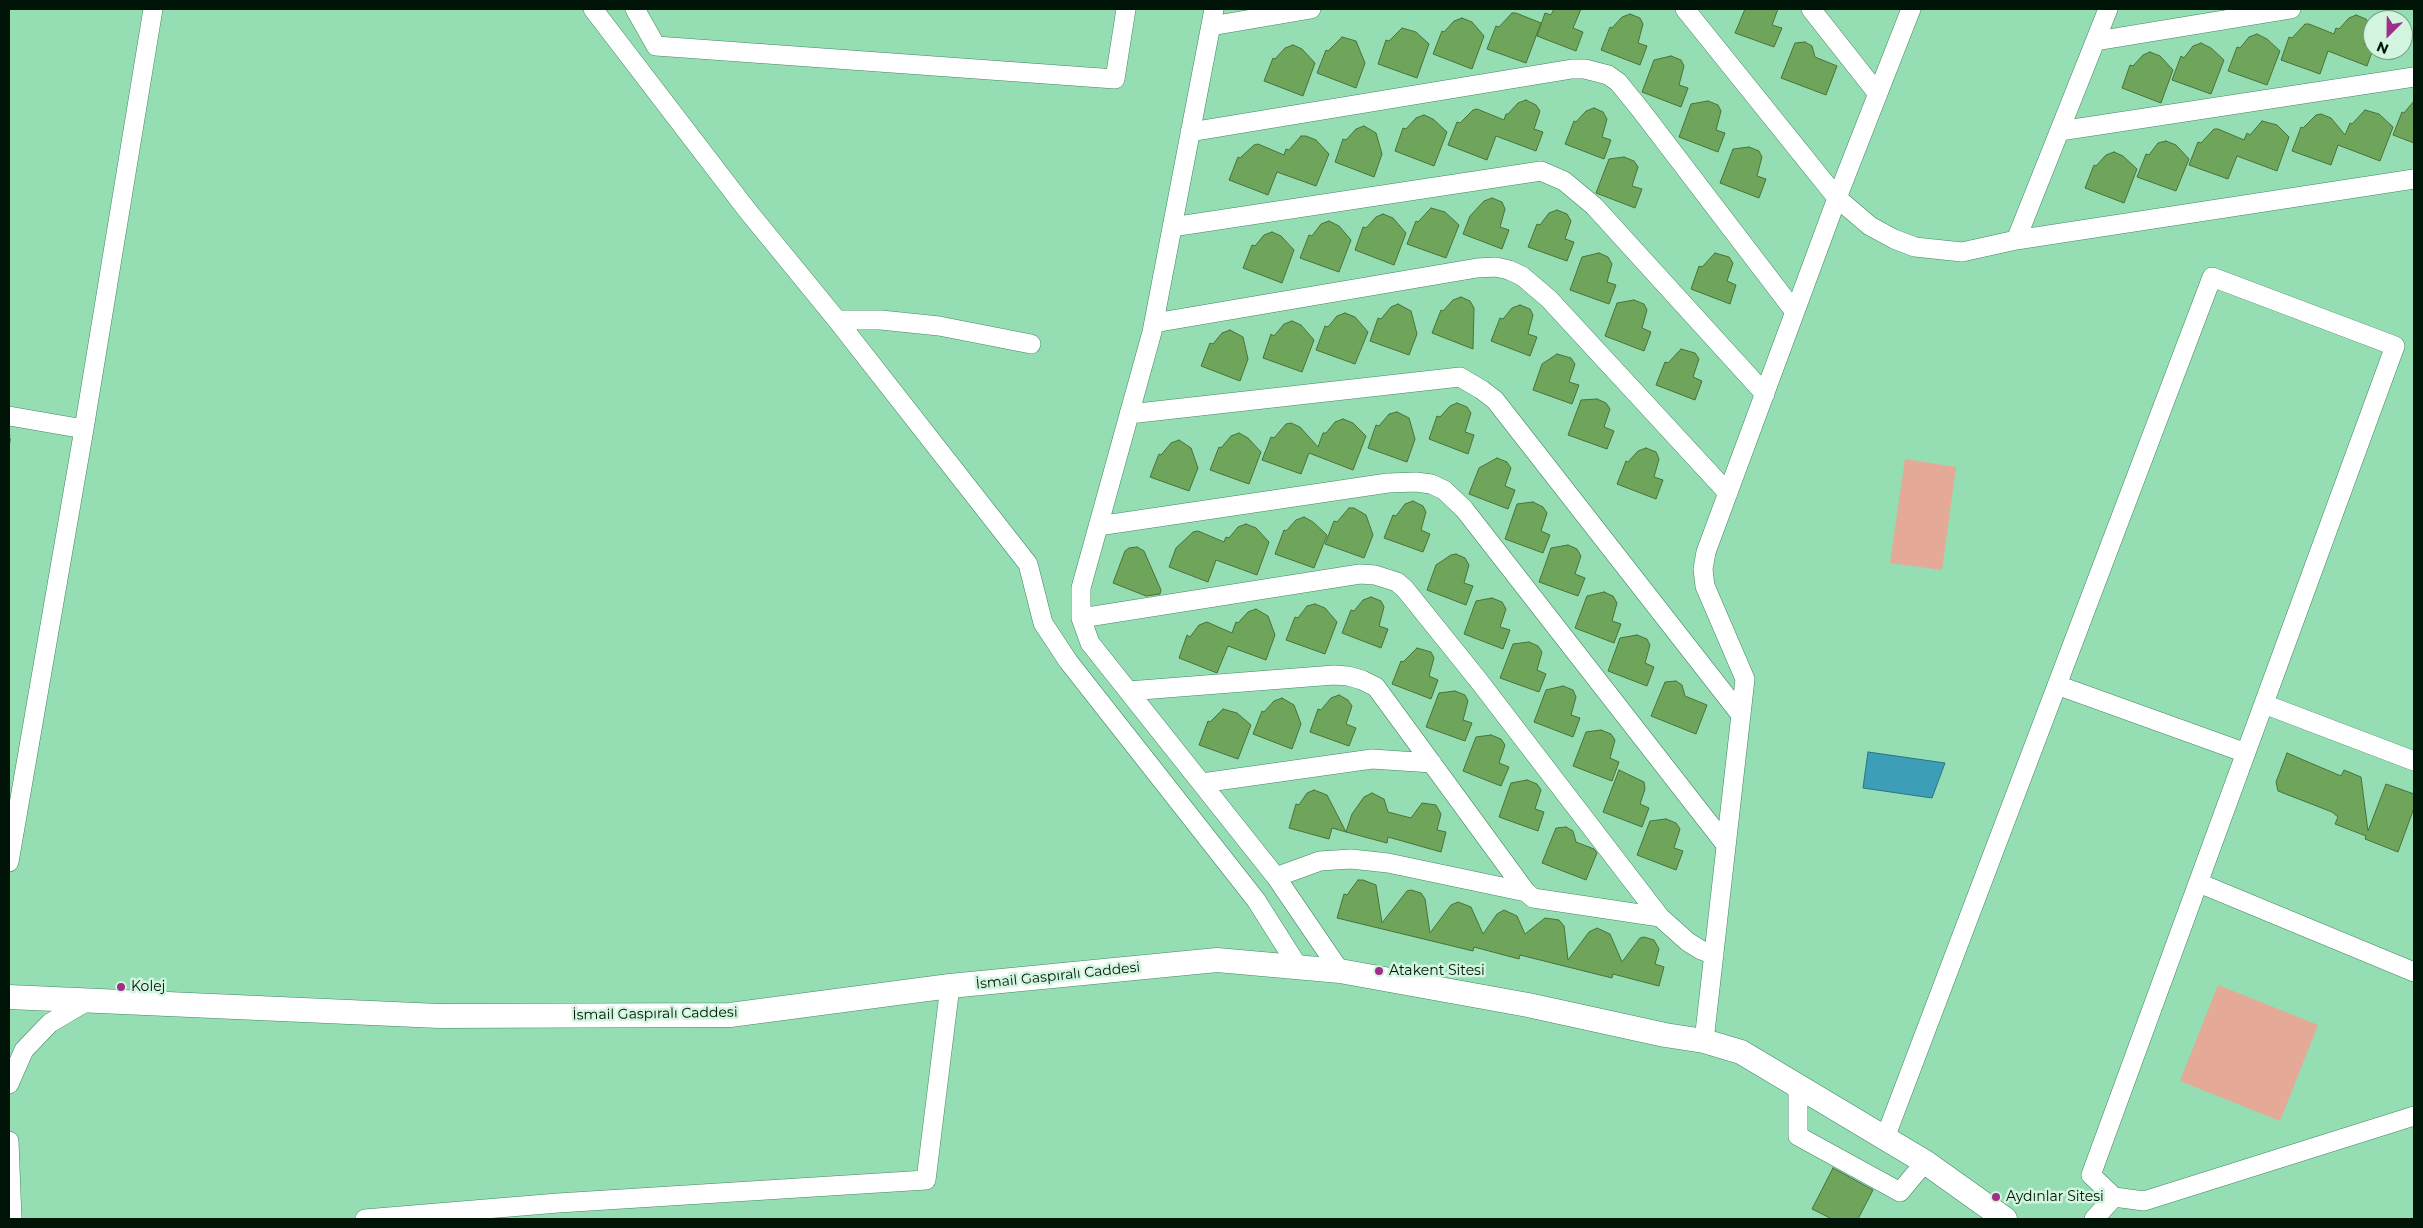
<!DOCTYPE html>
<meta charset="utf-8">
<style>
body{margin:0}
#map{position:relative;width:2423px;height:1228px;overflow:hidden;background:#95ddb2;font-family:Montserrat,sans-serif}
canvas{display:block}
.frame{position:absolute;inset:0;border:10px solid #001507;pointer-events:none}
.north{position:absolute;left:2363px;top:10px;width:50px;height:50px;box-sizing:border-box;background:#d1f5de;border:1px solid #7d9b88;border-radius:50%;rotate:203deg;font-size:14px;font-weight:700;line-height:20px;text-align:center;color:#001507}
.north::after{content:'';display:block;margin:auto;width:18px;height:22px;background:#a12e89;clip-path:polygon(50% 0,100% 100%,50% 72%,0 100%)}
</style>
<div id="map">
<canvas width="2423" height="1228"></canvas>
<div class="frame"></div>
<div class="north">N</div>
</div>
<script>
const ctx = document.querySelector('canvas').getContext('2d');
ctx.lineJoin = 'round';
function fillPath(path, color) { ctx.fillStyle = color; ctx.fill(path, 'evenodd'); }
const toPath = rows => new Path2D(rows.map(r => 'M' + r).join(''));
function strokePath(path, color, width, dash) { ctx.strokeStyle = color; ctx.lineWidth = width; ctx.lineCap = dash ? 'butt' : 'round'; ctx.setLineDash(dash || []); ctx.stroke(path); }
function label(font, color, halo, rows, align = 'center') {
  ctx.font = font + ' Montserrat,sans-serif'; ctx.lineWidth = 5; ctx.setLineDash([]); ctx.textBaseline = 'middle'; ctx.strokeStyle = halo; ctx.fillStyle = color; for (const [text, x, y, turn = 0] of rows) {
    ctx.save(); ctx.translate(x, y); ctx.rotate((+turn || 0) * Math.PI / 180); ctx.textAlign = isNaN(turn) ? turn : align; if (halo) ctx.strokeText(text, 0, 0); ctx.fillText(text, 0, 0); ctx.restore();
  }
}
fillPath(toPath([
 [1905,459,1956,467,1942,570,1890,563],
 [2218,985,2318,1025,2280,1121,2180,1081]
]), '#e4a997');
const water = toPath([
 [1868,752,1945,763,1932,798,1863,788,1868,752]
]);
fillPath(water, '#3d9eb7');
strokePath(water, '#2b7582', 1);
const building = toPath([
 [1554,9,1581,9,1573,28,1583,32,1576,51,1537,36,1545,13,1551,15,1554,9],
 [1745,9,1778,9,1772,25,1782,28,1774,47,1735,33,1745,9],
 [1512,13,1516,13,1541,23,1526,63,1487,49,1496,26,1499,27,1512,13],
 [1630,14,1640,18,1643,24,1638,43,1647,46,1640,65,1601,50,1610,27,1612,28,1622,17,1630,14],
 [2356,15,2366,19,2371,27,2364,44,2373,49,2367,66,2328,51,2320,74,2281,60,2289,37,2292,38,2305,24,2309,24,2334,34,2336,28,2339,29,2349,18,2356,15],
 [1462,18,1472,22,1484,36,1472,69,1433,54,1442,31,1444,32,1454,21,1462,18],
 [1402,28,1416,32,1429,44,1417,78,1378,64,1386,40,1389,41,1402,28],
 [2257,34,2267,39,2280,51,2267,85,2228,71,2237,47,2240,48,2249,37,2257,34],
 [1342,37,1356,41,1365,63,1356,88,1317,73,1326,50,1328,51,1342,37],
 [1805,42,1812,46,1815,57,1837,66,1826,95,1781,78,1795,43,1805,42],
 [2201,43,2211,48,2224,60,2211,94,2172,80,2181,56,2184,58,2193,46,2201,43],
 [1293,45,1302,49,1315,63,1303,96,1264,81,1273,58,1275,59,1285,48,1293,45],
 [2150,52,2160,56,2173,70,2161,103,2122,88,2130,65,2133,66,2143,55,2150,52],
 [1671,56,1681,60,1684,66,1679,85,1688,88,1681,107,1642,92,1654,60,1671,56],
 [1526,100,1536,105,1540,111,1534,129,1543,132,1536,151,1496,136,1487,160,1448,145,1457,122,1460,123,1473,110,1477,109,1504,120,1506,114,1508,114,1518,103,1526,100],
 [1708,101,1718,105,1721,111,1716,130,1725,133,1718,152,1679,137,1691,104,1708,101],
 [2414,101,2414,143,2393,135,2402,112,2404,113,2414,101],
 [1594,108,1603,112,1607,119,1602,137,1611,140,1604,159,1565,144,1574,121,1576,122,1586,111,1594,108],
 [2365,110,2379,114,2393,127,2380,161,2338,145,2331,165,2292,151,2301,127,2303,128,2316,115,2321,114,2331,118,2345,135,2350,123,2352,124,2365,110],
 [1424,115,1433,119,1447,132,1434,166,1395,151,1403,128,1406,129,1416,118,1424,115],
 [2262,121,2277,125,2289,137,2277,171,2237,156,2228,179,2189,165,2198,142,2201,143,2214,129,2218,129,2244,140,2247,133,2250,135,2262,121],
 [1364,126,1376,133,1382,154,1374,177,1335,162,1343,139,1346,140,1356,129,1364,126],
 [1301,136,1306,136,1316,140,1329,154,1316,186,1277,172,1268,195,1229,180,1238,157,1240,158,1254,145,1258,144,1284,155,1286,149,1289,150,1301,136],
 [2166,141,2176,145,2189,159,2176,191,2137,177,2146,154,2149,155,2158,143,2166,141],
 [1749,147,1759,151,1762,157,1757,176,1766,179,1759,198,1720,183,1733,149,1749,147],
 [2114,152,2123,156,2137,169,2124,203,2085,188,2094,165,2096,166,2106,155,2114,152],
 [1624,157,1634,161,1638,167,1632,186,1642,189,1635,208,1596,193,1609,159,1624,157],
 [1492,198,1502,202,1505,209,1500,227,1509,230,1502,249,1463,234,1470,216,1484,201,1492,198],
 [1431,208,1445,212,1459,225,1446,258,1407,244,1416,221,1418,222,1431,208],
 [1557,210,1567,214,1571,221,1565,239,1574,242,1567,261,1528,247,1537,224,1540,225,1549,213,1557,210],
 [1383,214,1393,218,1406,233,1394,265,1355,250,1363,227,1366,228,1376,217,1383,214],
 [1329,221,1339,226,1351,240,1339,272,1300,258,1309,235,1312,236,1321,224,1329,221],
 [1272,232,1281,236,1294,250,1282,283,1243,268,1252,245,1255,246,1264,235,1272,232],
 [1599,253,1608,257,1612,264,1607,282,1616,285,1609,304,1570,290,1582,257,1599,253],
 [1715,253,1729,257,1733,263,1727,281,1736,285,1730,304,1691,289,1699,266,1702,267,1715,253],
 [1461,297,1470,301,1474,308,1473,349,1432,333,1441,310,1443,311,1453,300,1461,297],
 [1634,300,1644,304,1647,310,1642,328,1651,332,1644,351,1605,336,1617,303,1634,300],
 [1398,304,1411,311,1417,334,1409,355,1370,341,1378,318,1381,319,1391,307,1398,304],
 [1520,305,1530,309,1533,315,1528,334,1537,337,1530,356,1491,341,1500,318,1503,319,1512,308,1520,305],
 [1345,313,1355,317,1368,332,1355,364,1316,350,1325,326,1328,327,1337,316,1345,313],
 [1292,321,1301,325,1314,340,1302,372,1263,358,1271,334,1274,336,1284,324,1292,321],
 [1230,330,1243,337,1248,359,1240,381,1201,366,1210,343,1213,344,1222,333,1230,330],
 [1681,349,1695,353,1699,359,1693,377,1702,381,1695,400,1656,385,1665,362,1668,363,1681,349],
 [1557,354,1571,358,1575,364,1569,382,1579,385,1572,404,1533,390,1542,364,1557,354],
 [1597,399,1606,403,1610,409,1604,427,1614,431,1607,449,1568,435,1581,400,1597,399],
 [1457,403,1467,407,1471,413,1465,432,1474,435,1468,454,1429,439,1437,416,1440,417,1450,406,1457,403],
 [1397,412,1409,418,1415,439,1407,462,1368,448,1376,425,1379,426,1389,414,1397,412],
 [1343,419,1353,423,1366,436,1353,470,1309,453,1301,474,1262,460,1271,437,1274,438,1286,424,1291,423,1300,427,1318,447,1323,433,1326,433,1335,422,1343,419],
 [1239,433,1248,438,1261,452,1249,484,1210,470,1219,447,1221,448,1231,436,1239,433],
 [1179,440,1191,448,1198,468,1189,491,1150,477,1159,454,1161,455,1171,443,1179,440],
 [1646,448,1656,452,1659,459,1654,477,1663,480,1656,499,1617,484,1626,461,1628,462,1638,451,1646,448],
 [1497,458,1507,462,1511,468,1505,486,1515,490,1508,509,1469,494,1479,468,1497,458],
 [1413,501,1423,506,1426,512,1421,530,1430,534,1423,552,1384,538,1393,515,1396,516,1405,504,1413,501],
 [1533,502,1543,507,1547,513,1541,531,1550,535,1543,553,1505,539,1517,504,1533,502],
 [1349,508,1354,508,1366,515,1373,535,1364,558,1325,544,1334,521,1337,522,1349,508],
 [1304,517,1313,522,1327,535,1314,568,1275,554,1284,530,1286,531,1296,520,1304,517],
 [1246,524,1256,528,1269,542,1257,575,1216,560,1208,582,1169,567,1176,548,1193,532,1198,531,1224,542,1226,537,1229,538,1238,527,1246,524],
 [1568,545,1577,549,1581,556,1575,574,1585,578,1578,596,1539,582,1551,548,1568,545],
 [1137,547,1144,551,1161,590,1160,594,1146,596,1113,583,1125,551,1129,548,1137,547],
 [1456,554,1465,558,1469,565,1464,583,1473,586,1466,605,1427,590,1436,565,1451,555,1456,554],
 [1604,592,1613,596,1617,603,1612,621,1621,624,1614,643,1575,628,1587,596,1604,592],
 [1371,597,1381,601,1384,607,1379,626,1388,629,1381,648,1342,633,1351,610,1354,611,1363,600,1371,597],
 [1492,598,1502,602,1506,609,1500,627,1510,630,1503,649,1464,634,1476,601,1492,598],
 [1315,604,1325,608,1337,622,1325,654,1286,640,1295,617,1298,618,1307,606,1315,604],
 [1256,609,1268,616,1275,635,1266,660,1228,646,1217,673,1179,658,1187,635,1190,637,1199,625,1207,622,1232,633,1236,622,1238,623,1248,612,1256,609],
 [1637,635,1647,639,1650,645,1645,663,1654,667,1647,686,1608,671,1620,638,1637,635],
 [1529,642,1538,646,1542,652,1537,670,1546,674,1539,692,1500,678,1513,644,1529,642],
 [1417,648,1431,652,1434,658,1429,676,1438,680,1431,699,1392,684,1401,661,1403,662,1417,648],
 [1676,681,1682,685,1685,696,1707,705,1696,734,1651,716,1665,682,1676,681],
 [1563,686,1573,690,1576,697,1571,715,1580,718,1573,737,1534,722,1546,690,1563,686],
 [1455,691,1465,695,1468,701,1463,720,1472,723,1465,741,1426,727,1439,693,1455,691],
 [1339,695,1348,700,1352,706,1346,724,1356,728,1349,746,1310,732,1318,709,1321,710,1331,698,1339,695],
 [1282,698,1294,705,1301,724,1292,749,1253,734,1262,711,1264,712,1274,701,1282,698],
 [1223,709,1237,713,1251,725,1238,759,1199,745,1208,721,1210,722,1223,709],
 [1601,730,1611,734,1615,740,1610,758,1619,762,1612,781,1573,766,1586,732,1601,730],
 [1491,735,1501,739,1505,745,1499,763,1509,767,1501,786,1463,771,1476,737,1491,735],
 [2287,753,2341,776,2344,770,2361,777,2368,831,2386,784,2414,794,2414,808,2398,852,2365,839,2366,836,2335,824,2338,817,2332,812,2278,791,2276,782,2287,753],
 [1619,770,1644,782,1645,789,1640,804,1649,808,1642,827,1603,812,1619,770],
 [1527,780,1537,784,1541,790,1535,809,1544,812,1538,831,1499,817,1511,783,1527,780],
 [1314,790,1327,795,1346,832,1332,828,1329,839,1289,828,1296,804,1299,805,1307,793,1314,790],
 [1372,793,1384,799,1388,812,1411,818,1422,803,1436,805,1441,814,1437,830,1446,832,1441,852,1388,837,1387,843,1346,832,1352,814,1364,797,1372,793],
 [1666,819,1676,823,1680,829,1674,848,1683,851,1676,870,1637,855,1650,821,1666,819],
 [1566,827,1573,831,1576,842,1594,849,1597,853,1586,880,1542,863,1556,828,1566,827],
 [1358,880,1363,880,1376,885,1382,923,1407,891,1411,890,1421,893,1425,899,1430,933,1451,905,1458,902,1471,907,1483,934,1497,914,1504,910,1517,916,1525,934,1545,918,1559,920,1564,926,1568,960,1589,932,1597,928,1610,934,1622,962,1640,938,1644,937,1654,940,1659,949,1655,964,1664,967,1659,986,1613,974,1612,978,1520,955,1519,959,1474,947,1473,951,1337,918,1344,894,1347,895,1358,880],
 [1833,1168,1873,1190,1858,1219,1832,1219,1812,1209,1833,1168]
]);
fillPath(building, '#6ea55a');
strokePath(building, '#49723a', 1);
const minor = toPath([
 [593,9,747,210,837,320,1028,564,1043,623,1068,661,1256,900,1299,968],
 [635,9,656,46,1115,79,1126,9],
 [1214,9,1152,332,1081,588,1081,618,1090,643,1276,877,1340,971],
 [1685,9,1837,198,1870,226,1894,239,1915,247,1962,252,2016,240,2414,179],
 [1811,9,1878,94],
 [1211,26,1311,9],
 [2096,41,2291,9],
 [2060,131,2414,77],
 [1190,132,1572,69,1585,69,1608,75,1618,82,1640,109,1795,312],
 [1172,227,1541,171,1564,181,1594,206,1765,394],
 [2016,240,2108,9],
 [837,320,881,320,939,326,1031,344],
 [1154,323,1477,268,1496,267,1509,270,1522,276,1549,299,1728,493],
 [1129,414,1460,377,1482,390,1495,400,1741,715],
 [9,416,84,429],
 [1098,526,1388,483,1416,482,1431,484,1444,490,1464,509,1726,845],
 [1081,618,1360,574,1375,575,1397,582,1405,589,1479,681,1660,917,1688,942,1701,950,1714,955],
 [2057,685,2246,753],
 [1128,691,1334,675,1348,676,1362,680,1376,687,1526,892,1533,898,1660,917],
 [2264,704,2414,761],
 [1202,783,1372,759,1432,763],
 [9,862,84,429,153,9],
 [1276,877,1320,861,1351,859,1388,863,1526,892],
 [2199,883,2414,972],
 [1704,1041,1745,679,1705,586,1703,569,1706,552,1837,198,1911,9],
 [9,1084,24,1050,50,1023,89,1000],
 [1798,1086,1798,1136,1900,1192,1925,1162],
 [1885,1138,2212,277,2395,346,2091,1175,2114,1197,2144,1201,2414,1116],
 [9,1141,12,1219],
 [365,1219,558,1203,926,1180,950,986],
 [2094,1219,2114,1197]
]);
const major = toPath([
 [9,997,439,1016,730,1015,950,986,1217,960,1340,971,1528,1005,1665,1035,1704,1041,1741,1052,1925,1162,2005,1219]
]);
strokePath(minor, '#418861', 20);
strokePath(major, '#418861', 25);
strokePath(toPath([
 [9,443,10,435]
]), '#639a79', 3, [5, 2.5]);
strokePath(minor, '#fff', 19);
strokePath(major, '#fff', 24);
for (const [x, y, r, color] of [
 [1379,971,5,"#a12e89"],
 [121,987,5,"#a12e89"],
 [1996,1197,5,"#a12e89"]
]) { const dot = new Path2D(); dot.arc(x, y, r, 0, 2 * Math.PI); ctx.fillStyle = color; ctx.fill(dot); strokePath(dot, '#d1f5de', 2); }
label('14px', '#001507', '#d1f5de', [
 ["Atakent Sitesi",1389,971],
 ["Kolej",131,987],
 ["Aydınlar Sitesi",2006,1197]
], 'left');
label('14px', '#001507', '#d1f5de', [
 ["İsmail Gaspıralı Caddesi",1058,976,-6],
 ["İsmail Gaspıralı Caddesi",655,1014,-1]
]);
</script>
